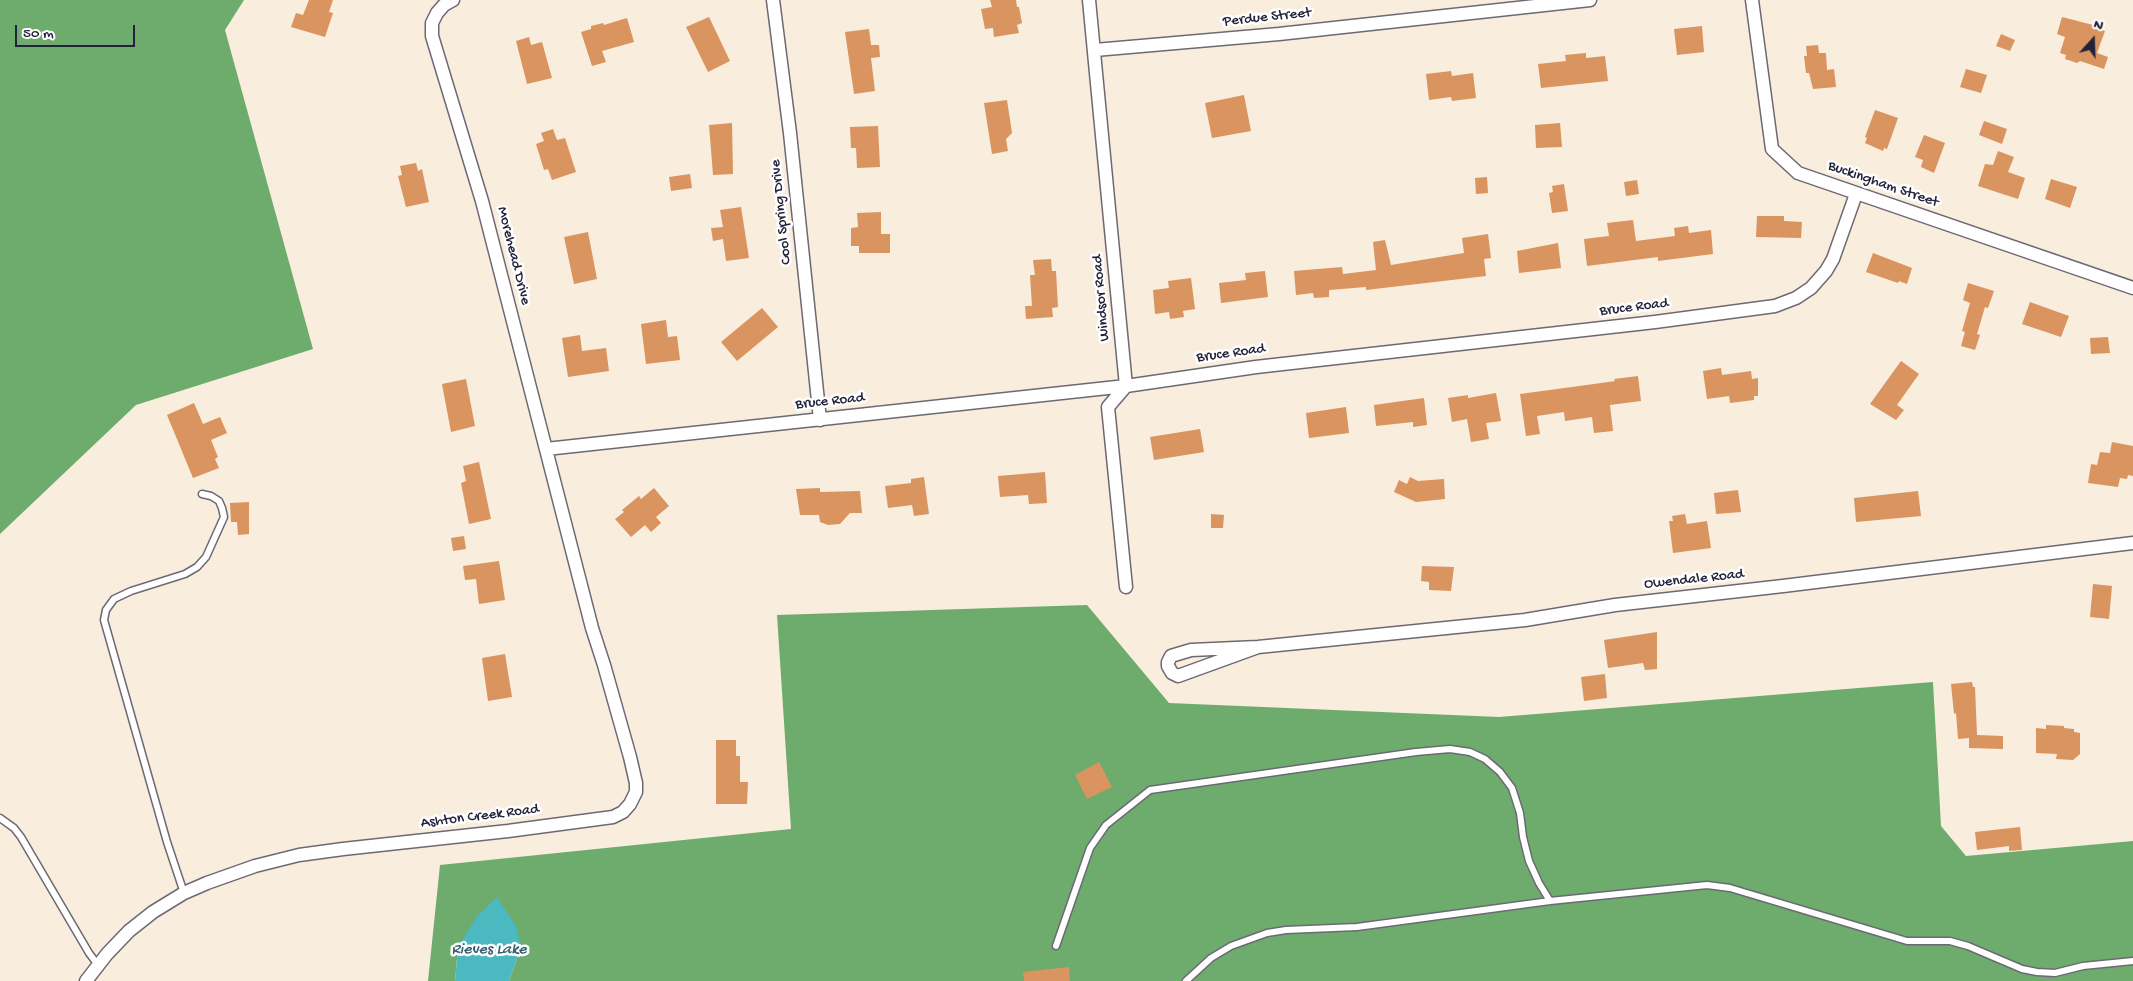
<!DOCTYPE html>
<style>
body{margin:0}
#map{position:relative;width:2133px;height:981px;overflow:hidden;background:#f9eddd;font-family:"Gochi Hand",sans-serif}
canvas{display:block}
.north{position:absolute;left:2068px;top:15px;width:50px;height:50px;-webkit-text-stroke:4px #fff;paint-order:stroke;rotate:20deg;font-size:14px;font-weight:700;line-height:20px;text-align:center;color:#22223b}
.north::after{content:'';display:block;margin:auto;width:18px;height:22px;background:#22223b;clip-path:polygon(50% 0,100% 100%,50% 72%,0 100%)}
.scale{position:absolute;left:15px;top:25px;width:120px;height:22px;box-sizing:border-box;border:2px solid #22223b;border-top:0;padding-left:6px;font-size:15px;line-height:18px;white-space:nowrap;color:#22223b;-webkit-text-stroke:4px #fff;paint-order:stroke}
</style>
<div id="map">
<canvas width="2133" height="981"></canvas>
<div class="north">N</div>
<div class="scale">50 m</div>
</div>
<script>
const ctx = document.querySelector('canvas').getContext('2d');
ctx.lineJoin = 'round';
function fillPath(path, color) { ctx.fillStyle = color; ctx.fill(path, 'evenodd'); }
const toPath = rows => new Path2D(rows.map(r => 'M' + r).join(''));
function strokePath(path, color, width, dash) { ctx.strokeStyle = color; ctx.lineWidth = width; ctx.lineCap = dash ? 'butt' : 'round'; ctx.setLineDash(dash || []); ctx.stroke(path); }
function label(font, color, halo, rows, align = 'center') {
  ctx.font = font + ' "Gochi Hand",sans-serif'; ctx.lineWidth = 5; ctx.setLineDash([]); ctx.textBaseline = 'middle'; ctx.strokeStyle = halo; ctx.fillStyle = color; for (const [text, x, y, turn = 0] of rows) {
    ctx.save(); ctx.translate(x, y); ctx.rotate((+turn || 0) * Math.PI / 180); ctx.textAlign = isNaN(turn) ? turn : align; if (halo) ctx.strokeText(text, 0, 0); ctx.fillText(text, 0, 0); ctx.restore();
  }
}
fillPath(toPath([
 [0,0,244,0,225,30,313,349,136,405,0,534],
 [1087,605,1169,703,1499,717,1933,682,1941,826,1966,856,2133,841,2133,981,509,981,521,947,458,947,455,981,428,981,440,865,791,829,777,615]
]), '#6dac6d');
fillPath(toPath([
 [497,897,516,926,521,947,509,981,455,981,458,947,477,916]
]), '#4ab9c0');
fillPath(toPath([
 [309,0,333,0,329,12,333,13,325,37,291,27,296,13,303,15],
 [990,0,1016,0,1017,7,1019,7,1022,23,1017,25,1019,33,994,37,993,28,985,29,981,9,992,7],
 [709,17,730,61,708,72,686,27],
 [2062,17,2093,25,2093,27,2105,31,2097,53,2108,57,2104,69,2080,61,2077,63,2065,59,2066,55,2060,53,2065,37,2057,34],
 [627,18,634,42,602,51,606,62,592,66,581,32,591,29,591,26,603,23,604,25],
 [1702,26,1704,52,1677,55,1674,29],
 [869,29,871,45,879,45,880,57,871,58,875,91,854,94,845,32],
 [2001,34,2015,40,2010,51,1996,46],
 [529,37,531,45,542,42,552,78,527,84,516,41],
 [1818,45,1819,53,1826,53,1827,70,1834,69,1836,87,1813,89,1809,73,1806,73,1804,56,1807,56,1806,46],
 [1586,53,1586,58,1605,56,1608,81,1541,88,1538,64,1566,61,1565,55],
 [1966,69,1987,75,1981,93,1960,87],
 [1451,71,1452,76,1473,73,1476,98,1452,101,1451,97,1429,100,1426,74],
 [1244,95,1251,131,1212,138,1205,103],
 [1007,100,1012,133,1006,139,1008,151,992,154,984,103],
 [1875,110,1898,118,1887,149,1884,148,1883,151,1865,143,1867,138,1865,137],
 [1984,121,2007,129,2002,144,1979,135],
 [732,123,733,174,713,175,709,125],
 [1560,123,1562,147,1536,148,1535,125],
 [878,126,880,167,857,168,856,148,851,148,850,127],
 [553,129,557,140,565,138,576,172,552,180,548,169,544,170,536,144,544,141,541,133],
 [1924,135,1945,143,1934,173,1921,167,1923,160,1915,157],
 [1998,151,2014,157,2008,172,2025,178,2018,199,1978,186,1985,164,1993,165],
 [416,163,418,171,422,169,429,202,406,207,398,176,402,175,400,166],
 [690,174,692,188,671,191,669,177],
 [1487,177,1488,193,1476,194,1475,178],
 [2051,179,2077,187,2070,208,2045,199],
 [1637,180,1639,194,1626,196,1624,182],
 [1564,184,1568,211,1552,213,1549,193,1553,192,1552,186],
 [741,207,749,258,726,261,723,239,713,241,711,228,723,227,720,210],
 [881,212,881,234,890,234,890,253,859,253,859,246,851,246,851,228,858,227,857,213],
 [1757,216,1784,216,1784,221,1802,222,1801,238,1756,237],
 [1633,220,1636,241,1675,236,1674,228,1688,226,1689,233,1711,230,1713,254,1658,261,1658,257,1587,266,1584,239,1609,236,1607,223],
 [588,232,597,279,574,284,564,237],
 [1488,234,1491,258,1484,259,1486,276,1366,290,1366,287,1329,290,1329,297,1314,298,1313,293,1296,295,1294,271,1342,267,1343,274,1376,270,1373,242,1385,240,1391,265,1464,253,1462,238],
 [1558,243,1561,268,1519,273,1517,251],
 [1873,253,1912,268,1907,284,1899,281,1898,283,1866,272],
 [1051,259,1052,271,1056,271,1058,307,1052,308,1053,317,1026,319,1025,306,1032,306,1030,275,1035,275,1033,260],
 [1265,271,1268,297,1221,303,1219,283,1246,280,1245,273],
 [1191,278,1195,309,1183,311,1184,317,1170,319,1169,312,1155,314,1153,290,1169,288,1168,281],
 [1968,283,1994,291,1988,308,1985,307,1977,334,1980,335,1975,350,1961,346,1965,332,1962,331,1970,303,1963,300],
 [2030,302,2069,316,2061,337,2022,324],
 [762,308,778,327,737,361,721,342],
 [666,320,668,337,677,336,680,360,646,364,641,324],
 [580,335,582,351,606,348,609,371,568,377,562,338],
 [2108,337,2110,353,2091,354,2090,338],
 [1901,361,1919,374,1897,405,1904,410,1896,420,1870,404],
 [1721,368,1722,375,1751,371,1752,379,1758,378,1758,396,1754,396,1754,400,1730,403,1729,396,1707,399,1703,371],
 [1638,376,1641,401,1610,405,1613,431,1594,433,1592,417,1565,421,1564,412,1537,416,1540,434,1526,436,1520,394,1594,384,1615,381,1614,379],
 [466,379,475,426,451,432,442,384],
 [1496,393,1501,421,1486,423,1489,439,1471,442,1467,419,1452,422,1448,398,1468,395,1468,398],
 [1424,398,1427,425,1413,427,1413,422,1376,426,1374,405],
 [194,403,203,424,220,417,227,433,211,440,218,457,215,459,219,468,193,478,167,415],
 [1346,407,1349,433,1309,438,1306,413],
 [1200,429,1204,452,1154,460,1150,437],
 [2112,442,2133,446,2133,476,2128,475,2127,479,2120,478,2118,487,2088,483,2091,464,2097,465,2100,452,2110,453],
 [479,462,491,519,469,524,461,483,466,481,463,466],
 [1045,472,1047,503,1029,504,1028,495,1000,497,998,476],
 [924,477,929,514,914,516,912,505,888,508,885,486,911,483,911,479],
 [1410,477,1418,481,1444,479,1445,499,1416,502,1394,492,1399,480,1407,484],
 [654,488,669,506,656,517,661,523,651,532,645,525,631,537,615,519,624,512,622,510,639,496,641,499],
 [820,488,820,492,860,491,862,513,850,513,840,524,828,525,820,522,819,515,800,515,796,489],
 [1738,490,1741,512,1716,514,1714,493],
 [1918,491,1921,516,1856,522,1854,498],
 [249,502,249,534,238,535,237,522,231,522,230,503],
 [1211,514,1224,515,1223,528,1211,528],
 [1685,514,1687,524,1707,521,1711,548,1673,553,1669,521,1673,521,1672,516],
 [464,536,466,549,453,551,451,538],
 [499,561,505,600,479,604,476,579,465,580,463,566],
 [1422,566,1454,567,1451,591,1429,590,1429,582,1421,581],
 [2093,584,2112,586,2109,619,2090,617],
 [1657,632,1657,669,1645,670,1643,663,1608,668,1604,640],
 [505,654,512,697,488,701,482,658],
 [1605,674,1607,698,1584,701,1581,677],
 [1972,682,1973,687,1975,687,1977,735,2003,736,2003,749,1969,748,1969,738,1958,739,1956,713,1954,714,1951,684],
 [2046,725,2064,726,2064,728,2074,729,2074,732,2080,733,2080,754,2073,760,2056,759,2057,754,2036,753,2036,728,2046,729],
 [716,740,736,740,736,756,740,756,740,782,748,782,747,804,716,804],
 [1099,762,1112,787,1087,799,1075,775],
 [2020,827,2022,850,2009,851,2009,846,1977,850,1975,832],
 [1069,967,1070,981,1024,981,1023,972]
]), '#d9945f');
const service = toPath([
 [0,818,14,828,21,837,89,953,98,965],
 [184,893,167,842,104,620,106,610,114,599,131,591,185,574,197,567,206,557,224,517,222,508,219,501,211,496,202,494],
 [1056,946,1090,848,1106,825,1150,790,1416,752,1450,749,1470,752,1485,759,1500,772,1512,788,1520,813,1523,837,1529,861,1539,883,1550,901],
 [1186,981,1211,958,1231,946,1267,933,1286,930,1357,927,1550,901,1707,885,1730,888,1907,941,1950,941,1968,946,2022,969,2037,972,2055,973,2083,966,2133,961]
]);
const minor = toPath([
 [773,0,790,133,820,420],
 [1089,0,1126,386,1108,407,1126,587],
 [1752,0,1772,149,1798,173,2133,288],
 [1095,50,1279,34,1590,0],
 [546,449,1126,386,1256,367,1655,322,1775,306,1796,298,1811,288,1826,271,1833,259,1856,194],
 [1258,647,1178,676,1172,673,1168,666,1168,662,1171,656,1191,650,1258,647,1525,620,1615,605,1783,586,2133,543],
 [86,981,107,954,129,931,153,912,184,893,207,883,255,866,299,855,343,849,508,831,613,817,623,812,630,804,636,792,636,783,630,757,604,665,592,628,482,201,432,36,432,23,437,13,444,5,453,0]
]);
strokePath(service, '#6d6974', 9);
strokePath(minor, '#6d6974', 15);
strokePath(service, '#fff', 6);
strokePath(minor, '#fff', 12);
label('15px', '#22223b', '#fff', [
 ["Perdue Street",1267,18,-6],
 ["Buckingham Street",1883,185,19],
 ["Cool Spring Drive",782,212,-96],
 ["Morehead Drive",513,256,76],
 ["Windsor Road",1102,298,-95],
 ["Bruce Road",1634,308,-7],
 ["Bruce Road",1231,354,-8],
 ["Bruce Road",830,402,-6],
 ["Owendale Road",1694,580,-6],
 ["Ashton Creek Road",480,817,-7]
]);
label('italic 16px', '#325e70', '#fff', [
 ["Rieves Lake",489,951]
]);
</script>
